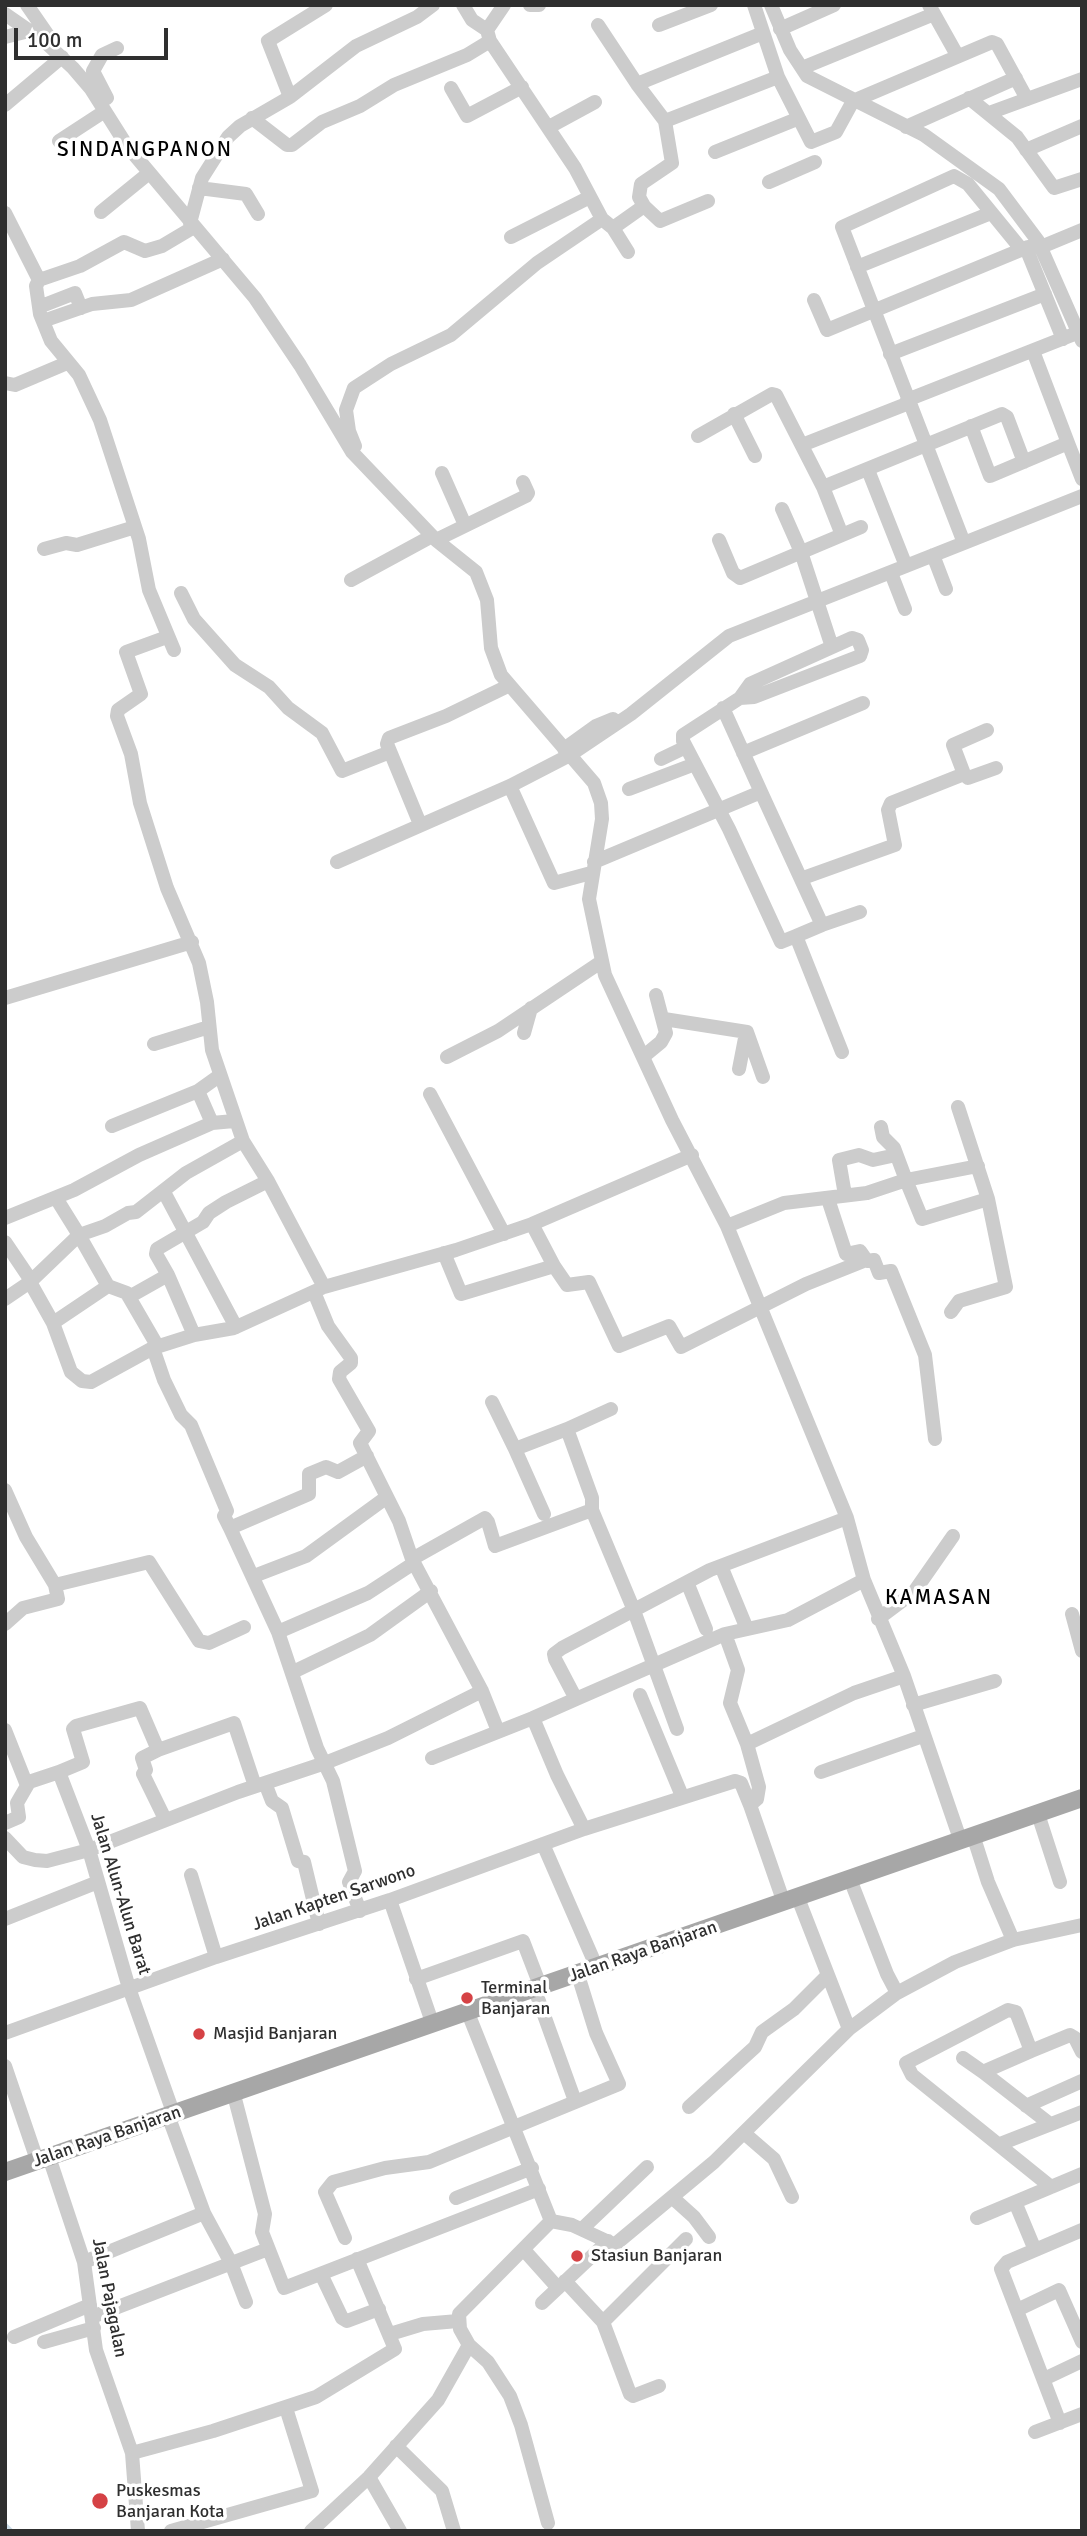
<!DOCTYPE html>
<style>
body{margin:0}
#map{position:relative;width:1087px;height:2536px;overflow:hidden;background:#fff;font-family:Signika,sans-serif}
canvas{display:block}
.frame{position:absolute;inset:0;border:7px solid #2f2f2f;pointer-events:none}
.scale{position:absolute;left:14px;top:28px;width:154px;height:32px;box-sizing:border-box;border:4px solid #2f2f2f;border-top:0;padding-left:9px;font-size:21px;line-height:24px;white-space:nowrap;color:#2f2f2f;-webkit-text-stroke:5px #fff;paint-order:stroke}
</style>
<div id="map">
<canvas width="1087" height="2536"></canvas>
<div class="frame"></div>
<div class="scale">100 m</div>
</div>
<script>
const ctx = document.querySelector('canvas').getContext('2d');
ctx.lineJoin = 'round';
const toPath = rows => new Path2D(rows.map(r => 'M' + r).join(''));
function strokePath(path, color, width, dash) { ctx.strokeStyle = color; ctx.lineWidth = width; ctx.lineCap = dash ? 'butt' : 'round'; ctx.setLineDash(dash || []); ctx.stroke(path); }
function label(font, color, halo, rows, align = 'center') {
  ctx.font = font + ' Signika,sans-serif'; ctx.lineWidth = 7; ctx.setLineDash([]); ctx.textBaseline = 'middle'; ctx.strokeStyle = halo; ctx.fillStyle = color; for (const [text, x, y, turn = 0] of rows) {
    ctx.save(); ctx.translate(x, y); ctx.rotate((+turn || 0) * Math.PI / 180); ctx.textAlign = isNaN(turn) ? turn : align; if (halo) ctx.strokeText(text, 0, 0); ctx.fillText(text, 0, 0); ctx.restore();
  }
}
strokePath(toPath([
 [5,2524,12,2531]
]), '#ccdce8', 3.5);
strokePath(toPath([
 [27,5,54,44],
 [463,5,472,20,487,30],
 [504,5,487,30,490,41,575,168,602,219,613,228,644,206],
 [530,5,539,5],
 [754,5,778,77,811,142,836,132,853,101,992,42,997,44,1027,99],
 [771,5,790,50,807,76,924,135,999,189,1038,241,1082,341],
 [929,5,957,55],
 [5,14,44,41,73,68,91,89,127,146,255,298,300,365,352,452,436,540,476,572,487,600,491,648,501,675,594,783,601,803,602,819,589,899,605,975,672,1120,727,1226,847,1518,864,1580,904,1676,960,1839],
 [598,25,637,84],
 [659,25,711,5],
 [780,29,834,5],
 [5,37,29,31],
 [802,68,934,14],
 [451,88,467,116,522,87],
 [290,97,356,46,417,17,433,5],
 [107,98,93,71,102,55,117,48],
 [969,98,1017,137,1054,188,1082,179],
 [5,105,62,57],
 [989,113,1082,79],
 [252,118,287,145,292,145,322,122,360,106,394,85,467,55,490,41],
 [665,121,778,77],
 [549,127,595,102],
 [906,127,1016,78],
 [59,141,105,111],
 [1026,150,1082,126],
 [715,152,797,119],
 [769,182,815,162],
 [199,188,246,194,258,214],
 [708,201,660,221,644,206,639,197,641,184,672,163,665,121,637,84,763,33],
 [101,212,149,173],
 [5,213,39,280],
 [190,223,202,178,228,137,240,126,290,97,268,41,326,5],
 [613,228,628,252],
 [511,237,590,197],
 [1041,247,1082,230],
 [1026,248,1063,339],
 [857,267,991,213],
 [814,300,827,330,1028,247],
 [39,307,75,293,81,308],
 [43,321,92,304,131,300,223,259],
 [1033,351,1068,443],
 [890,354,1045,294],
 [5,383,15,385,67,363],
 [907,400,1082,331],
 [734,414,755,456],
 [971,426,990,476,1068,443,1082,479],
 [698,436,772,394,776,395,823,487,1002,414,1007,417,1024,462],
 [802,445,909,403],
 [355,446,349,431,346,410,354,388,391,364,451,335,537,263,602,219],
 [868,470,906,566],
 [442,473,465,525],
 [782,509,801,552,832,647],
 [842,535,861,527],
 [436,540,526,496,528,493,523,482],
 [719,540,733,573,740,578,842,535,823,487],
 [964,543,1082,496],
 [44,549,66,543,77,545,135,527],
 [933,555,946,589],
 [891,573,905,609],
 [351,580,432,536],
 [181,593,194,619,235,665,269,687,288,708,322,733,342,771,390,752],
 [167,637,126,652,141,694,118,710,117,716,131,754,140,803,167,888,199,963,207,1002,212,1050,243,1141],
 [174,650,149,590,139,539,100,420,79,375,51,341,40,314,36,286,39,280,80,266,124,242,145,251,162,246,194,227],
 [740,698,750,684,852,638,858,640,862,650,860,656,754,697,740,698,683,735,683,741,729,829,781,942,796,936],
 [723,708,761,792],
 [564,749,596,726,613,719],
 [743,753,863,703],
 [661,759,686,747],
 [964,774,953,745,987,730],
 [510,786,554,883,591,873],
 [629,789,695,764],
 [420,824,387,744,389,738,446,716,508,686],
 [337,862,510,786,570,755,631,714,729,636,964,543,842,227,954,176,968,184,1022,250],
 [594,862,761,792,822,925,860,912],
 [803,878,895,845,888,810,891,803,964,774,968,778,996,768],
 [822,925,796,936,842,1052],
 [5,998,192,942],
 [664,1019,747,1032,763,1077],
 [524,1033,531,1008],
 [154,1044,209,1027],
 [644,1056,661,1042,666,1033,656,995],
 [447,1057,498,1031,601,962],
 [739,1069,746,1033],
 [198,1091,212,1123,234,1121],
 [430,1094,504,1234],
 [112,1126,198,1091,219,1076],
 [881,1127,883,1137,894,1148,906,1180,978,1166],
 [268,1181,226,1202,209,1213,203,1222,157,1249,156,1254,168,1275,129,1297,127,1293,108,1286,79,1235,105,1226,128,1213,136,1212,186,1173,243,1141,268,1181,324,1287,456,1250,532,1224,692,1155],
 [164,1192,236,1327],
 [845,1195,839,1160,859,1155,873,1160,896,1155],
 [56,1198,79,1235,30,1282,53,1323,71,1372,82,1381,91,1382,153,1348,194,1335,234,1328,324,1287],
 [828,1199,846,1254,860,1251,867,1261,874,1260,879,1273,891,1271,925,1355,935,1439],
 [5,1218,74,1190,139,1155,212,1123],
 [532,1224,554,1266],
 [727,1226,784,1203,867,1193,906,1180,922,1219,988,1199],
 [5,1242,30,1279],
 [444,1253,461,1294,554,1266,567,1285,589,1282,619,1346,669,1326,681,1347,806,1284,866,1260],
 [168,1275,194,1335],
 [314,1292,328,1326,351,1358,351,1363,340,1372,339,1379,369,1431,360,1443,399,1521,412,1559],
 [129,1297,158,1347],
 [5,1299,30,1282],
 [951,1312,959,1301,1006,1287,988,1199,958,1107],
 [53,1323,108,1286],
 [153,1348,164,1380,181,1415,191,1425,227,1511,224,1516,230,1528,309,1494,309,1474,326,1467,338,1472,367,1456],
 [492,1402,515,1449,567,1429],
 [515,1449,544,1514],
 [5,1490,26,1537,55,1585,58,1599,23,1608,5,1624],
 [592,1510,592,1498,567,1429,611,1409],
 [230,1528,278,1632,317,1748,333,1781,355,1871,349,1882,360,1911],
 [721,1566,747,1629],
 [254,1576,306,1556,387,1497],
 [687,1582,706,1629],
 [55,1585,149,1562,199,1641,209,1643,244,1627],
 [1072,1614,1082,1651],
 [878,1619,914,1592,953,1536],
 [278,1632,368,1593,414,1563],
 [725,1634,738,1670,730,1703,747,1744,759,1787,757,1799,750,1805],
 [293,1672,370,1635,431,1591],
 [482,1691,412,1559,485,1518,488,1522,495,1546,592,1510,633,1608,677,1729],
 [640,1695,682,1796],
 [576,1699,725,1634,788,1620,864,1580],
 [913,1705,995,1681],
 [533,1718,576,1699,555,1659,554,1654,562,1648,710,1570,847,1518],
 [5,1730,26,1783,59,1772,89,1850,129,1988,174,2115],
 [747,1744,854,1693,904,1676],
 [158,1750,234,1723,255,1786],
 [432,1758,533,1718,557,1775,584,1829],
 [59,1772,83,1762,73,1729,76,1726,140,1708,158,1750,142,1758,146,1770,143,1774,165,1819],
 [821,1772,923,1736],
 [265,1783,272,1801,282,1808,298,1861,304,1862,319,1924],
 [1038,1814,1060,1882],
 [5,1823,19,1817,17,1803,28,1784],
 [973,1835,988,1882,1013,1940],
 [5,1838,23,1857,35,1860,47,1861,89,1850,238,1792,325,1763,388,1738,482,1691,498,1731],
 [543,1844,597,1968],
 [191,1875,216,1957],
 [850,1879,887,1974,897,1993],
 [798,1898,849,2029],
 [390,1900,433,2025],
 [5,1919,98,1882],
 [416,1979,523,1941,541,1988],
 [535,1990,575,2101],
 [5,2033,216,1957,390,1900,584,1829,735,1781,741,1783,750,1805,784,1903],
 [1031,2051,983,2072,1050,2124],
 [963,2058,983,2072],
 [5,2066,37,2160],
 [234,2095,265,2214,262,2232,284,2288,539,2189],
 [1026,2106,1082,2081],
 [689,2107,755,2047,762,2032,794,2009,826,1977],
 [744,2133,774,2159,792,2197],
 [1000,2144,1082,2112],
 [49,2157,84,2262,96,2350,132,2453,138,2531],
 [1051,2187,912,2075,906,2063,1008,2010,1016,2012,1031,2051,1070,2035,1075,2038,1082,2052],
 [456,2198,532,2168],
 [674,2199,694,2217,709,2237],
 [1015,2202,1035,2250],
 [204,2213,231,2263,246,2302],
 [977,2218,1082,2174],
 [551,2221,572,2225,613,2244,618,2242,714,2162,849,2029,897,1993,955,1962,1013,1940,1082,1925],
 [583,2228,647,2167],
 [345,2238,325,2192,333,2182,385,2168,429,2162,619,2084,596,2033,578,1975],
 [524,2250,558,2288],
 [84,2262,204,2213,169,2118],
 [321,2274,342,2318,347,2321,379,2309],
 [565,2281,603,2322,630,2394,633,2396,659,2386],
 [542,2303,608,2241],
 [1017,2310,1059,2290,1082,2342],
 [92,2317,268,2249],
 [603,2322,686,2239],
 [390,2334,423,2324,458,2321],
 [14,2337,90,2305],
 [44,2342,94,2328],
 [469,2345,488,2362,510,2396,521,2425,548,2523],
 [1044,2379,1082,2361],
 [1060,2423,1001,2269,1007,2262,1082,2230],
 [1035,2432,1082,2414],
 [396,2446,442,2491,454,2531],
 [132,2453,213,2431,316,2397,395,2349,357,2259],
 [369,2477,400,2531],
 [171,2531,312,2491,286,2408],
 [311,2531,369,2477,438,2400,469,2345,460,2329,459,2314,551,2221,468,2013]
]), '#ccc', 14);
strokePath(toPath([
 [5,2172,1082,1798]
]), '#a7a7a7', 18);
for (const [x, y, r, color] of [
 [467,1998,7,"#d54245"],
 [199,2034,7,"#d54245"],
 [577,2256,7,"#d54245"],
 [100,2501,9,"#d54245"]
]) { const dot = new Path2D(); dot.arc(x, y, r, 0, 2 * Math.PI); ctx.fillStyle = color; ctx.fill(dot); strokePath(dot, '#fff', 2.5); }
label('18px', '#2f2f2f', '#fff', [
 ["Jalan Alun-Alun Barat",120,1894,73],
 ["Jalan Kapten Sarwono",334,1898,-19],
 ["Jalan Raya Banjaran",643,1952,-19],
 ["Jalan Raya Banjaran",107,2137,-19],
 ["Jalan Pajagalan",109,2298,79]
]);
label('18px', '#2f2f2f', '#fff', [
 ["Terminal",481,1988],
 ["Banjaran",481,2009],
 ["Masjid Banjaran",213,2034],
 ["Stasiun Banjaran",591,2256],
 ["Puskesmas",116,2491],
 ["Banjaran Kota",116,2512]
], 'left');
ctx.letterSpacing = '2px';
label('21px', '#000', '#fff', [
 ["SINDANGPANON",145,150],
 ["KAMASAN",939,1598]
]);
ctx.letterSpacing = '0px';
</script>
